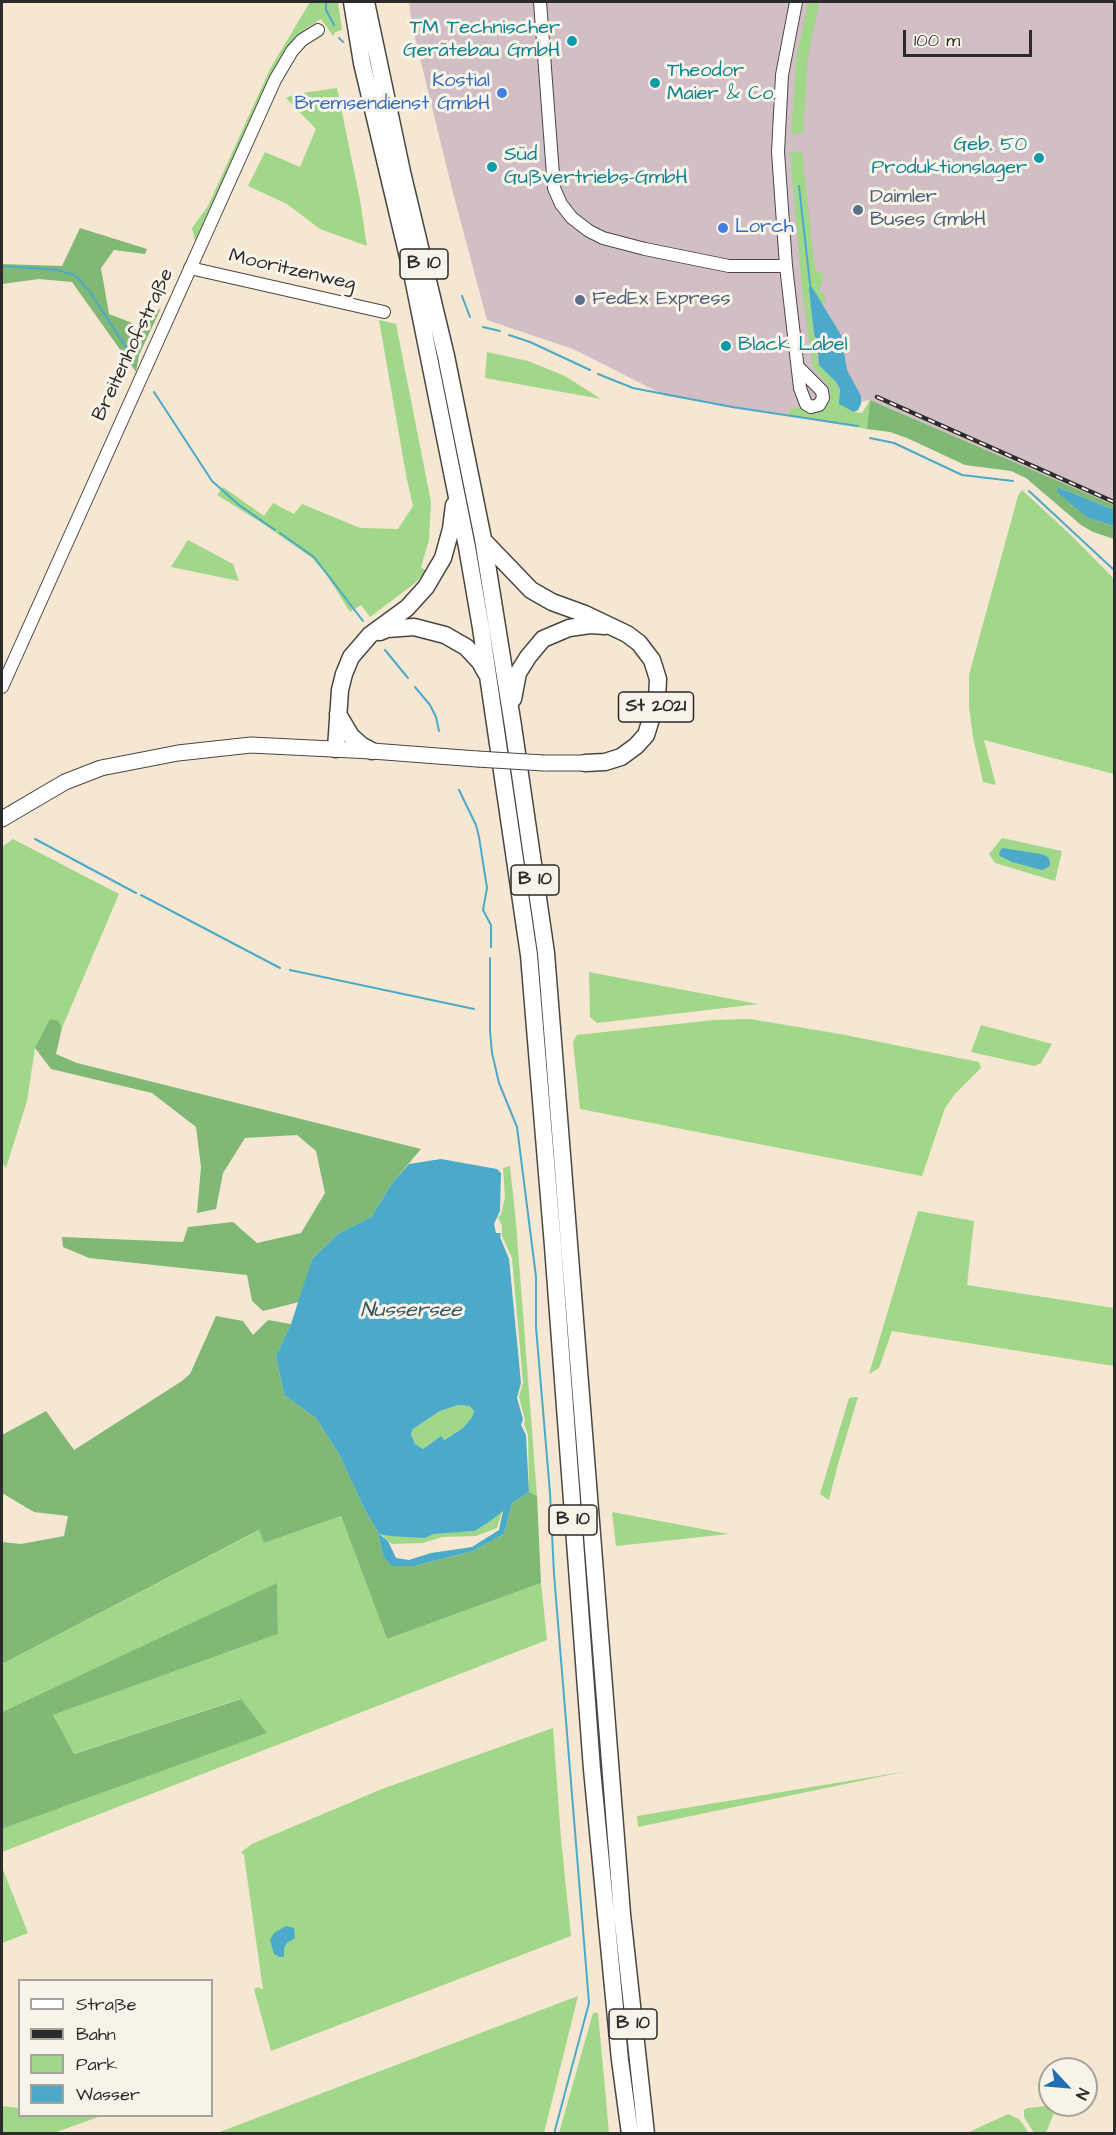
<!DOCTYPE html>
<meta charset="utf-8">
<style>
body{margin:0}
#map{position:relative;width:1116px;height:2135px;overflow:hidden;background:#f5e7d1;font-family:"Architects Daughter",sans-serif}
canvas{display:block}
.frame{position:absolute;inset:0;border:3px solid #2b2b2b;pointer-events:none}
.legend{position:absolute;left:18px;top:1979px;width:195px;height:138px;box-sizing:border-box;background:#f7f3e8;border:2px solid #a5a39c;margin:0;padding:8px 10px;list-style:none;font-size:18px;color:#2b2b2b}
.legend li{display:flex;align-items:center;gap:12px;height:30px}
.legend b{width:30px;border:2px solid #a5a39c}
.north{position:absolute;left:1038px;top:2057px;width:60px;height:60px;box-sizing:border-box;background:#f7f3e8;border:2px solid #a5a39c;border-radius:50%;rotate:116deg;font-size:16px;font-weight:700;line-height:24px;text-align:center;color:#2b2b2b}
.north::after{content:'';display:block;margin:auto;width:21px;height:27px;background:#1f6fb2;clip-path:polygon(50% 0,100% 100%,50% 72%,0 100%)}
.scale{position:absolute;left:903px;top:30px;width:129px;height:27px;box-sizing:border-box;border:3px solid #2b2b2b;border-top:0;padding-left:8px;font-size:18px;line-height:21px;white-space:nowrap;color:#2b2b2b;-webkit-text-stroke:4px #f7f3e8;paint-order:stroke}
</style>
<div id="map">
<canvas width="1116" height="2135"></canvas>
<div class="frame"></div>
<ul class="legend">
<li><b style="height:8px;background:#fff"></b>Straße</li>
<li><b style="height:8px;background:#2b2b2b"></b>Bahn</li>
<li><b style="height:16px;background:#a0d789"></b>Park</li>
<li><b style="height:16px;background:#4ba9c9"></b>Wasser</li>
</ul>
<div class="north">N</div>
<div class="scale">100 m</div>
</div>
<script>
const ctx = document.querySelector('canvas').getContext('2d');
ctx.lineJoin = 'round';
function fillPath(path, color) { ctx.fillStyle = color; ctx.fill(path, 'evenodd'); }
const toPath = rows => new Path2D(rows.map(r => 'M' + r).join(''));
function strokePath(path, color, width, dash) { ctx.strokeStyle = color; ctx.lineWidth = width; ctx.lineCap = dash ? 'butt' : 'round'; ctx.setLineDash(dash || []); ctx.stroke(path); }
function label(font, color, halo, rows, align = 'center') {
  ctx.font = font + ' "Architects Daughter",sans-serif'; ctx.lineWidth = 6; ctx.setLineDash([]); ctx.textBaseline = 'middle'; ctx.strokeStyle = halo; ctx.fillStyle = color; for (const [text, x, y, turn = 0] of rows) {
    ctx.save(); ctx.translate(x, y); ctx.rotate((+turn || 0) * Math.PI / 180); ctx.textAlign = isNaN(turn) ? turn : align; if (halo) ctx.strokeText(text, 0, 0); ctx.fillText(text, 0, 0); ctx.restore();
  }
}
fillPath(toPath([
 [409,2,1114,2,1114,505,870,400,789,416,666,396,573,349,487,320,453,193,412,25]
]), '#d2bec5');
fillPath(toPath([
 [310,2,338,2,342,30,335,32,333,36,321,19,305,29,288,48,196,246,192,228,208,206,270,69],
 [808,2,819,2,808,58,803,133,791,135,797,54],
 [337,88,360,200,367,246,320,229,287,204,248,186,265,152,300,167,316,129,286,98,295,94],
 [802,151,815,270,825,275,819,289,826,299,822,305,814,290,809,290,814,334,817,341,817,359,819,364,836,382,840,394,854,412,862,413,870,400,867,429,789,416,789,410,798,407,810,413,822,411,830,398,830,390,826,382,813,368,802,290,790,152],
 [379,320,396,324,431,502,429,540,421,567,426,571,415,583,370,617,361,605,350,612,326,574,312,558,265,525,217,495,223,487,264,516,273,503,294,514,302,504,360,528,398,529,413,506,407,480],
 [487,352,528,361,565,376,601,399,485,378],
 [1022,490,1075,539,1114,579,1114,774,984,740,996,785,983,782,973,737,969,707,969,675,1018,496],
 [188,540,233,564,239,581,171,567],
 [1002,838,1062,851,1055,881,995,863,989,854],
 [13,839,119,894,62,1028,59,1021,35,1048,27,1101,6,1168,2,1163,2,847],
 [589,972,758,1004,597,1023,590,1017],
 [750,1019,840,1034,979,1062,981,1068,955,1094,945,1108,922,1176,580,1109,573,1042,577,1035,714,1020],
 [981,1025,1052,1044,1041,1063,1034,1066,971,1052],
 [510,1166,516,1223,537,1496,529,1492,528,1435,524,1424,525,1420,519,1397,523,1382,512,1258,502,1236,502,1226,498,1218,501,1214,505,1198,503,1168],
 [918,1211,974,1221,967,1285,1114,1308,1114,1366,892,1331,879,1368,869,1374],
 [858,1397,838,1464,829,1500,820,1494,849,1398],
 [458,1405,469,1406,474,1411,472,1417,463,1428,443,1440,441,1436,423,1449,415,1444,411,1434,413,1429,440,1411],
 [503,1509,497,1528,476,1536,442,1537,423,1543,392,1544,378,1532,390,1536,475,1531,489,1522],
 [612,1512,729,1534,616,1546],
 [341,1516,387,1639,541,1583,547,1640,2,1852,2,1829,266,1733,240,1699,73,1754,53,1715,278,1634,277,1584,2,1712,2,1664,260,1530,264,1543],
 [553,1728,561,1839,571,1936,271,2051,254,1989,258,1987,263,1990,244,1855,241,1852,252,1844,382,1789],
 [908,1771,638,1827,637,1816],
 [2,1867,28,1933,2,1943],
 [578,1996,544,2133,217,2133],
 [593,2013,598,2013,609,2133,559,2133],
 [1057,2105,1046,2133,1034,2133,1024,2117,1024,2110,1027,2108],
 [2,2106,19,2108,20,2116,101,2116,54,2133,2,2133],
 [1008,2114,1019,2119,1029,2133,967,2133]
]), '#a0d789');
fillPath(toPath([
 [80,228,147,249,145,254,114,250,101,268,109,314,140,326,161,308,139,355,136,372,72,282,39,279,2,284,2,264,62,266],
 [870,400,1114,505,1114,510,1058,487,1088,518,1114,526,1114,539,1093,532,1081,525,1026,478,1011,471,965,465,907,438,890,432,867,429],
 [50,1019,59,1021,62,1028,56,1054,77,1063,421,1149,393,1182,371,1217,338,1234,312,1259,299,1302,263,1311,252,1301,247,1275,89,1258,63,1247,62,1237,183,1242,188,1227,233,1222,257,1243,301,1233,325,1193,316,1151,297,1135,245,1138,223,1173,216,1209,197,1213,201,1167,196,1127,152,1093,51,1069,35,1048],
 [216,1316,243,1321,253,1335,268,1320,291,1324,276,1356,284,1395,316,1418,339,1454,364,1508,378,1532,383,1556,414,1566,473,1551,504,1534,512,1503,529,1492,537,1496,541,1583,387,1639,341,1516,264,1543,259,1530,2,1664,2,1542,21,1544,64,1536,68,1516,34,1512,2,1493,2,1435,46,1411,74,1450,182,1381,190,1374],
 [277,1583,278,1634,53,1715,74,1754,241,1699,267,1733,2,1829,2,1712]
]), '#80b875');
fillPath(toPath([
 [810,284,841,335,847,370,861,396,861,404,858,410,854,412,839,404,840,389,836,382,819,365,817,341,814,334,809,289],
 [1058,487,1114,510,1114,526,1088,518,1057,492],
 [1002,848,1041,854,1048,857,1050,862,1050,866,1042,870,1012,862,1000,856,999,853],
 [441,1159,497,1169,501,1173,500,1211,494,1224,496,1233,501,1233,500,1237,509,1259,521,1383,517,1398,523,1419,521,1425,526,1435,529,1492,512,1503,504,1534,473,1551,414,1566,392,1566,383,1556,378,1532,364,1508,339,1454,316,1418,284,1395,276,1356,291,1324,312,1259,338,1234,371,1217,393,1182,409,1164],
 [458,1405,469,1406,474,1411,472,1417,463,1428,444,1440,441,1436,423,1449,415,1444,411,1434,413,1429,440,1411],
 [503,1511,499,1530,472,1547,431,1553,409,1560,396,1558,388,1541,379,1534,390,1536,425,1538,433,1534,475,1531,489,1522],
 [286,1926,294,1928,295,1938,287,1943,284,1948,284,1957,280,1957,274,1954,270,1940,274,1933]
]), '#4ba9c9');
strokePath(toPath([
 [326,2,326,10,334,25],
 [339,38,343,42],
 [799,186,810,284],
 [2,266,58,270,76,276,90,292,135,361],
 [462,296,470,317],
 [483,327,500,331],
 [509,335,530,342,590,370],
 [598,374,633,388,664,394,732,407,858,426],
 [154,392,212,481,239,505,275,530],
 [870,438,894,443,962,475,1013,481],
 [1029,491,1114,570],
 [280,533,314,557,363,621],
 [385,650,408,678],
 [415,687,430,705,436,717,439,731],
 [459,790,476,825,479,837,487,888,483,910,491,925,491,947],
 [35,839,136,893],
 [141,895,280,968],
 [490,958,490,1031,492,1053,499,1083,517,1127,536,1277,536,1327,550,1493,554,1574,589,2003,554,2134],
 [290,970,474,1009]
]), '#4ba9c9', 2);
const minor = toPath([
 [540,2,554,188,561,204,572,218,589,231,603,238,645,249,729,266,786,266],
 [796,2,782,75,778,152,786,266,800,388,806,404,811,407,819,405,823,398,822,391,799,368],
 [190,268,384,312],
 [2,687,275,80,292,51,302,40,318,30]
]);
const major = toPath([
 [544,763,585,763],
 [2,819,65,782,101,768,178,753,251,745,372,751,477,759]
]);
const highway = toPath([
 [352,2,362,63,413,278,467,547,481,628,529,955,553,1246,592,1769,620,2060,630,2134],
 [366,2,402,172,446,356,483,539,513,726,546,953,622,1914,646,2134],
 [483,540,531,590,552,602,585,614,627,634,639,643,652,660,658,679,657,700,646,735,636,746,621,757,605,762,585,763],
 [380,632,387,629,414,627,445,635,466,647,480,662,486,673],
 [513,699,518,673,528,657,543,639,569,628,590,625,605,626],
 [338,714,351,736,361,745,372,751],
 [336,749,340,690,344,674,351,657,370,635,407,608,426,587,443,558,451,529,454,505]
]);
strokePath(minor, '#494744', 14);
strokePath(major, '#494744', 17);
strokePath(highway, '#494744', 19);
strokePath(minor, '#fff', 12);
strokePath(major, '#fff', 15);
strokePath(highway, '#fff', 16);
const rail = toPath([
 [877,397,1114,502]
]);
strokePath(rail, '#2b2b2b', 4.5);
strokePath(rail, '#f7f3e8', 2, [7]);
const majorBridge = toPath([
 [477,759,544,763]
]);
strokePath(majorBridge, '#494744', 17, []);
strokePath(majorBridge, '#fff', 15);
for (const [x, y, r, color] of [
 [572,41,6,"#0f9aa8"],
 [655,83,6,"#0f9aa8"],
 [502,93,6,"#3f7fe0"],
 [1039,158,6,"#0f9aa8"],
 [492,167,6,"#0f9aa8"],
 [858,210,6,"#5c6f8a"],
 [723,228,6,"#3f7fe0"],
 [580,300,6,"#5c6f8a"],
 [726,346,6,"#0f9aa8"]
]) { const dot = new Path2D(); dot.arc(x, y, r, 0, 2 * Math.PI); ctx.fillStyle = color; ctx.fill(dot); strokePath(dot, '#f7f3e8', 2); }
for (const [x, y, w] of [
 [424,264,48],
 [656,707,75],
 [535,880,48],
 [573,1520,48],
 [633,2024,48]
]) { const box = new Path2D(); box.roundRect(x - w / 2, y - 15, w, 30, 4.5); ctx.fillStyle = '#f7f3e8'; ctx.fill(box); strokePath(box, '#2b2b2b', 1.5); }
label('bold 18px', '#2b2b2b', null, [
 ["B 10",424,264],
 ["St 2021",656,707],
 ["B 10",535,880],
 ["B 10",573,1520],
 ["B 10",633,2024]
]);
label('20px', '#0d838f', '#f7f3e8', [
 ["TM Technischer",560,29,"right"],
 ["Gerätebau GmbH",560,52,"right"],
 ["Theodor",667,72],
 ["Maier & Co.",667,95],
 ["Geb. 50",1027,146,"right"],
 ["Produktionslager",1027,169,"right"],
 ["Süd",504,156],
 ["Gußvertriebs-GmbH",504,179],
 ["Black Label",738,346]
], 'left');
label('20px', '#366cbe', '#f7f3e8', [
 ["Kostial",490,82],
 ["Bremsendienst GmbH",490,105],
 ["Lorch",735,228,"left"]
], 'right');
label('20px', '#4e5e75', '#f7f3e8', [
 ["Daimler",870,198],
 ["Buses GmbH",870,221],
 ["FedEx Express",592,300]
], 'left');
label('20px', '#2b2b2b', '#f7f3e8', [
 ["Mooritzenweg",292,271,13],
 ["Breitenhofstraße",134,345,-65]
]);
label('italic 21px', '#365762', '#f7f3e8', [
 ["Nussersee",411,1312]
]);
</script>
